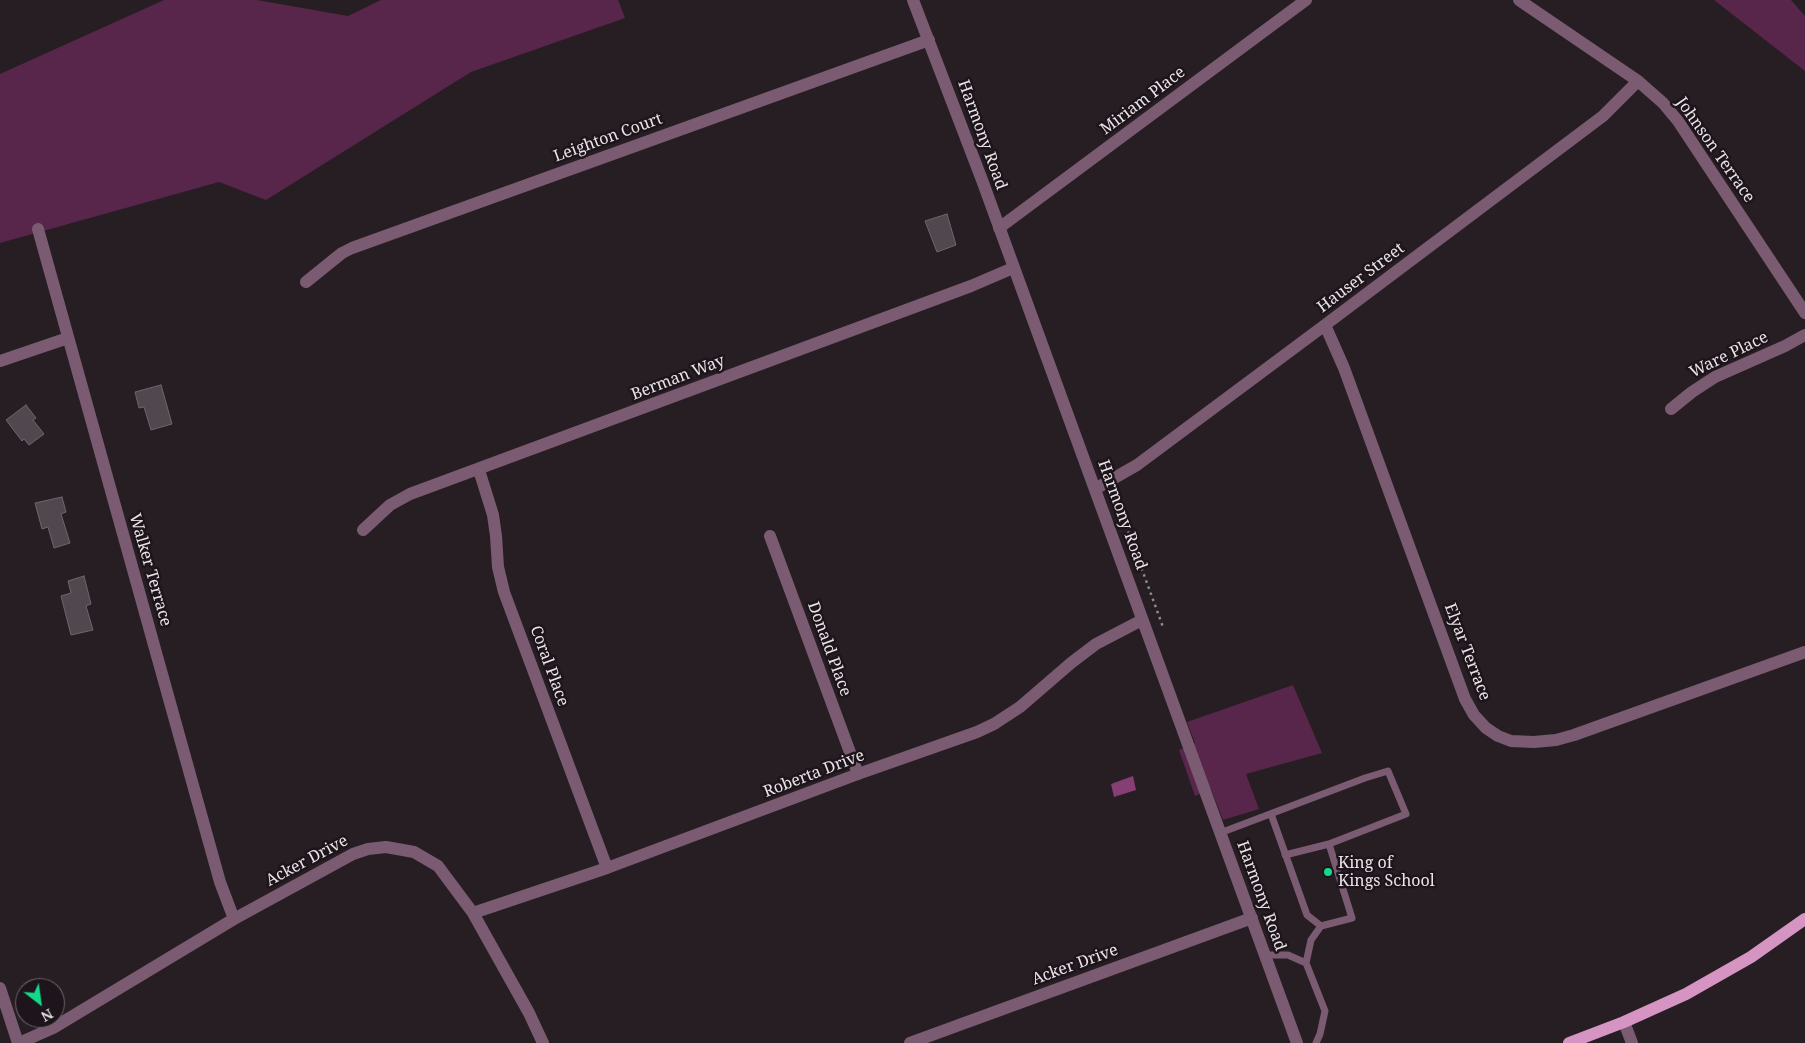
<!DOCTYPE html>
<style>
body{margin:0}
#map{position:relative;width:1805px;height:1043px;overflow:hidden;background:#271e24;font-family:"Noto Serif",serif}
canvas{display:block}
.north{position:absolute;left:15px;top:978px;width:50px;height:50px;box-sizing:border-box;background:#1d151b;border:1px solid #6f686d;border-radius:50%;rotate:150deg;font-size:14px;font-weight:700;line-height:20px;text-align:center;color:#eae4e8}
.north::after{content:'';display:block;margin:auto;width:18px;height:22px;background:#13d98a;clip-path:polygon(50% 0,100% 100%,50% 72%,0 100%)}
</style>
<div id="map">
<canvas width="1805" height="1043"></canvas>
<div class="north">N</div>
</div>
<script>
const ctx = document.querySelector('canvas').getContext('2d');
ctx.lineJoin = 'round';
function fillPath(path, color) { ctx.fillStyle = color; ctx.fill(path, 'evenodd'); }
const toPath = rows => new Path2D(rows.map(r => 'M' + r).join(''));
function strokePath(path, color, width, dash) { ctx.strokeStyle = color; ctx.lineWidth = width; ctx.lineCap = dash ? 'butt' : 'round'; ctx.setLineDash(dash || []); ctx.stroke(path); }
function label(font, color, halo, rows, align = 'center') {
  ctx.font = font + ' "Noto Serif",serif'; ctx.lineWidth = 5; ctx.setLineDash([]); ctx.textBaseline = 'middle'; ctx.strokeStyle = halo; ctx.fillStyle = color; for (const [text, x, y, turn = 0] of rows) {
    ctx.save(); ctx.translate(x, y); ctx.rotate((+turn || 0) * Math.PI / 180); ctx.textAlign = isNaN(turn) ? turn : align; if (halo) ctx.strokeText(text, 0, 0); ctx.fillText(text, 0, 0); ctx.restore();
  }
}
fillPath(toPath([
 [164,0,257,0,348,16,381,0,618,0,625,18,471,72,266,200,219,182,0,243,0,74],
 [1714,0,1791,0,1805,16,1805,71],
 [1293,685,1322,753,1246,774,1259,809,1223,820,1211,789,1195,796,1179,750,1195,743,1187,722]
]), '#58254b');
fillPath(toPath([
 [1133,776,1136,790,1114,797,1111,784]
]), '#853f73');
const building = toPath([
 [947,214,956,245,937,252,925,221,947,214],
 [161,385,172,424,151,430,144,407,139,408,135,392,161,385],
 [26,405,36,418,33,420,44,434,29,445,24,439,22,441,6,420,26,405],
 [62,497,66,512,61,514,70,543,54,548,48,527,42,529,35,503,62,497],
 [84,576,91,604,86,606,93,630,71,635,61,596,71,593,68,581,84,576]
]);
fillPath(building, '#51474e');
strokePath(building, '#6f656b', 1);
strokePath(toPath([
 [1117,501,1163,627]
]), '#90888d', 2.5, [2.5, 4]);
strokePath(toPath([
 [1271,814,1307,915,1321,926],
 [1220,833,1365,778,1388,771,1406,814,1329,844,1285,855],
 [1265,955,1288,955,1306,963,1325,1011,1320,1034,1316,1043],
 [1306,963,1311,940,1321,926,1352,918,1329,844]
]), '#7b5b71', 7);
strokePath(toPath([
 [1519,0,1638,81,1663,103,1678,121,1805,313],
 [999,228,1306,0],
 [38,229,220,882,234,919],
 [306,282,342,253,352,248,929,40],
 [1325,325,1344,368,1465,699,1474,715,1486,728,1498,736,1511,741,1534,742,1556,740,1574,735,1805,652],
 [0,361,68,338],
 [1671,409,1692,392,1715,377,1785,346,1805,335],
 [479,470,493,515,496,536,498,567,504,592,607,868],
 [1095,489,1137,465,1325,325,1603,116,1638,81],
 [363,530,390,505,410,494,971,286,1013,268],
 [770,536,858,774],
 [473,913,607,868,858,774,977,732,994,724,1020,707,1071,663,1096,644,1142,620],
 [0,988,18,1043],
 [1624,1022,1632,1043],
 [19,1043,53,1028,234,919,353,854,368,849,386,847,414,852,438,866,473,913,529,1013,543,1043],
 [910,1043,1252,918]
]), '#7b5b71', 12);
strokePath(toPath([
 [913,0,982,180,1297,1043]
]), '#7b5b71', 12);
strokePath(toPath([
 [1569,1043,1624,1022,1686,994,1751,957,1805,919]
]), '#d694c3', 12);
for (const [x, y, r, color] of [
 [1328,872,5,"#13d98a"]
]) { const dot = new Path2D(); dot.arc(x, y, r, 0, 2 * Math.PI); ctx.fillStyle = color; ctx.fill(dot); strokePath(dot, '#1d151b', 2); }
label('16px', '#eae4e8', '#1d151b', [
 ["Miriam Place",1143,101,-37],
 ["Harmony Road",982,135,70],
 ["Leighton Court",608,138,-20],
 ["Johnson Terrace",1715,150,55],
 ["Hauser Street",1361,278,-37],
 ["Ware Place",1729,355,-26],
 ["Berman Way",678,378,-21],
 ["Harmony Road",1122,515,70],
 ["Walker Terrace",150,570,74],
 ["Donald Place",829,649,70],
 ["Elyar Terrace",1467,652,69],
 ["Coral Place",549,666,70],
 ["Roberta Drive",814,774,-21],
 ["Acker Drive",307,861,-28],
 ["Harmony Road",1261,896,70],
 ["Acker Drive",1075,965,-20]
]);
label('16px', '#eae4e8', '#1d151b', [
 ["King of",1338,863],
 ["Kings School",1338,881]
], 'left');
</script>
